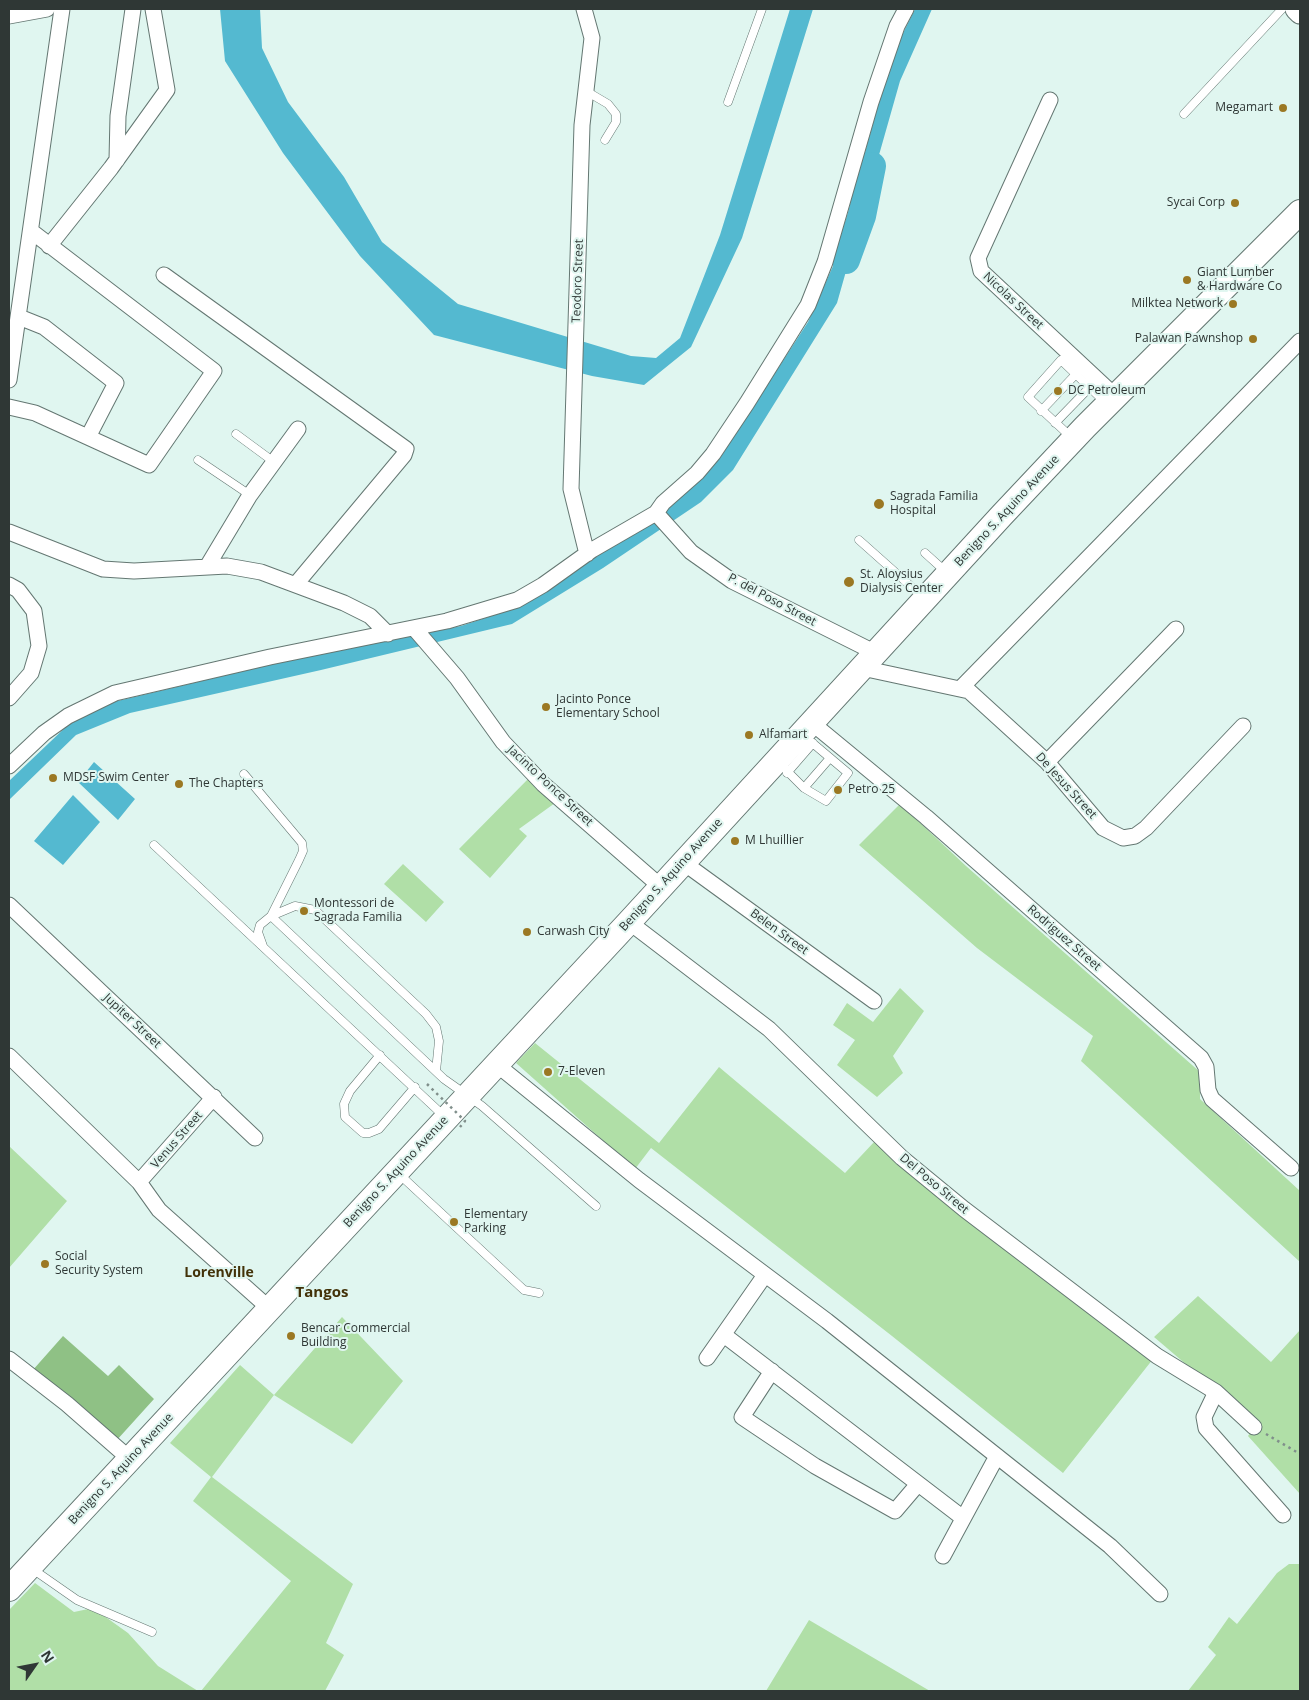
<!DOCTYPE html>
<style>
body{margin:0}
#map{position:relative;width:1309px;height:1700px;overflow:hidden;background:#e0f6f0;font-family:"Open Sans",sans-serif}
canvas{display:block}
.frame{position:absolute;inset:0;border:10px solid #2f3735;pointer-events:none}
.north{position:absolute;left:10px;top:1640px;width:50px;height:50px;-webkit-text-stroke:4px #e0f6f0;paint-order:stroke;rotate:57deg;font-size:14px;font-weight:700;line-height:20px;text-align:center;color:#2f3735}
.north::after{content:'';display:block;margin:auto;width:18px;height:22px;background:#2f3735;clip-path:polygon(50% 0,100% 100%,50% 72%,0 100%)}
</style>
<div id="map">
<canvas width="1309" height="1700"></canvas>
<div class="frame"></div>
<div class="north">N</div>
</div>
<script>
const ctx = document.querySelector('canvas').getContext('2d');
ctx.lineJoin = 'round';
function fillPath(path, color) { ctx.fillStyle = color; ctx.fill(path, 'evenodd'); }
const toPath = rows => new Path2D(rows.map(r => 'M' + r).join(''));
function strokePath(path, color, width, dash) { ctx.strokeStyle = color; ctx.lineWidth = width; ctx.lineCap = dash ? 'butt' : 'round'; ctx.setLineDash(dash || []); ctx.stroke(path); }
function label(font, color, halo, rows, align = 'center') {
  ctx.font = font + ' "Open Sans",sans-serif'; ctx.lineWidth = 4; ctx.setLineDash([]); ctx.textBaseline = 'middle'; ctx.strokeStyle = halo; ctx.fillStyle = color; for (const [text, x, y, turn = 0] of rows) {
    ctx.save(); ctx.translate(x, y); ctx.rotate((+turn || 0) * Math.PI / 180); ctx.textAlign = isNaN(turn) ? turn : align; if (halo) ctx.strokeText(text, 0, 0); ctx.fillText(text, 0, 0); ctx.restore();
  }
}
fillPath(toPath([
 [529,778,555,803,519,829,527,836,490,878,459,849],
 [900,804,966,866,1200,1072,1200,1099,1300,1191,1300,1262,1081,1061,1093,1036,977,948,859,845],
 [403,864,444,902,426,922,384,884],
 [900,988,924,1011,893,1056,903,1073,877,1097,837,1065,855,1040,833,1025,847,1003,873,1022],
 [535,1043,659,1143,719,1067,845,1173,875,1141,1153,1359,1063,1473,892,1336,651,1148,635,1169,516,1063],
 [9,1146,67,1201,9,1268],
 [1198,1296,1271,1362,1300,1330,1300,1494,1248,1436,1256,1424,1154,1337],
 [342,1317,403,1381,352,1444,274,1395,212,1477,353,1584,326,1643,344,1655,325,1691,201,1691,291,1581,193,1501,211,1477,170,1443,240,1365,274,1395],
 [1289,1564,1300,1564,1300,1691,1188,1691,1216,1655,1208,1647,1229,1617,1237,1624,1277,1573],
 [35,1583,74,1612,93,1608,128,1633,158,1666,198,1691,9,1691,9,1610],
 [809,1620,930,1691,766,1691]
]), '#b0dfa7');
fillPath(toPath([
 [63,1336,108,1376,119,1365,154,1399,116,1441,32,1371]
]), '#8fc185');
fillPath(toPath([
 [220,9,260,9,262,48,288,102,344,177,382,242,458,304,631,356,656,358,680,338,720,235,790,9,813,9,742,238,691,347,644,385,592,376,434,335,360,256,283,153,225,61],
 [915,9,932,9,900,81,837,303,733,470,701,502,603,568,512,624,321,670,130,713,76,735,9,800,9,781,70,723,113,702,273,664,461,626,506,611,655,520,720,458,808,322,833,266,881,95,899,41],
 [94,762,135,799,118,820,78,782],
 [73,795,100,822,63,865,34,841]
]), '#54b9d0');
strokePath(toPath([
 [846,260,862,216,872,166]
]), '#54b9d0', 28);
const service = toPath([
 [586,91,608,104,616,114,616,122,605,140],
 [728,102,762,9],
 [1184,114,1282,9],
 [1041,411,1076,374],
 [1055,423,1089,388],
 [236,434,274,462],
 [1071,437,1028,397,1061,360,1106,403],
 [198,460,250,495],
 [859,540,923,597],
 [925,553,946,572],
 [778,762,804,788,826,801,848,773,803,735],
 [787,773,813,743],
 [244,774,302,843,303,851,299,860,271,916],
 [804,788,830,758],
 [154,845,445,1117],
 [271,916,444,1079,482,1106,596,1206],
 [263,946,258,932,260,925,271,916,295,906,315,910,426,1014,436,1027,439,1041,436,1071],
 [380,1055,350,1091,344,1104,345,1117,363,1133,369,1133,379,1129,415,1087],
 [399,1174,524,1290,539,1293],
 [31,1568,77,1600,152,1632]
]);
const minor = toPath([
 [584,9,592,38,582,125,571,489,587,554],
 [9,16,47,9],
 [1050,100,978,258,981,271,1116,397],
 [117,160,118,116,133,9],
 [49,246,111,168,167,90,153,9],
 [164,275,406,449,404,455,296,584],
 [19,317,44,327,116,383,88,437],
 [9,380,62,9],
 [9,407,35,413,149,465,214,371,31,231],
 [656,513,691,552,732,581,876,653],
 [9,532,103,569,134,571,227,566,261,572,344,603,370,616,388,634],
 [208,565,250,495,298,429],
 [9,585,18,590,34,611,39,646,31,673,9,698],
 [414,628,457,678,503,742,543,784,660,886],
 [862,668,969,691,1047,762,1103,828,1123,838,1135,836,1146,828,1243,726],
 [960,689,1300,341],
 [812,723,926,817,1201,1058,1206,1067,1208,1090,1212,1099,1291,1168],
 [1047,762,1176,629],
 [9,766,44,733,68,716,115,693,270,657,447,621,517,600,543,585,592,550,656,513,663,503,697,473,713,454,747,403,808,305,825,262,871,102,897,26,906,9],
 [684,863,874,1001],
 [9,905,255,1138],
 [629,922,769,1029,902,1158,964,1209,1157,1356,1216,1392,1254,1427],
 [9,1056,139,1182,159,1210,270,1309],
 [496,1064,639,1180,827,1321,1110,1546,1160,1594],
 [139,1182,214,1097],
 [724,1335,963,1518],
 [707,1358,765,1275],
 [9,1359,67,1404,131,1460],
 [772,1371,742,1417,815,1466,895,1511,918,1484],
 [1216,1392,1204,1417,1206,1428,1283,1515],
 [943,1556,997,1456]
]);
const secondary = toPath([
 [1296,9,1300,13]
]);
const primary = toPath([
 [9,1589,629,922,1002,515,1085,427,1300,212]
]);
strokePath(service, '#647772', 9);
strokePath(minor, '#647772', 17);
strokePath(secondary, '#647772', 23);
strokePath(primary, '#647772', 26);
strokePath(toPath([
 [1266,1434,1300,1454]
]), '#808f8b', 2.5, [2.5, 4]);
strokePath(service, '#fff', 8);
strokePath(minor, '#fff', 15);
strokePath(secondary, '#fff', 21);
strokePath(primary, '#fff', 24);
strokePath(toPath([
 [427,1084,465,1121,460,1127]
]), '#808f8b', 2.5, [2.5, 4]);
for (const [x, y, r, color] of [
 [1283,108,5,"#9b7823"],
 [1235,203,5,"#9b7823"],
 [1187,280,5,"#9b7823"],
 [1233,304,5,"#9b7823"],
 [1253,339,5,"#9b7823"],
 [1058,391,5,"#9b7823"],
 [879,504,6,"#9b7823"],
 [849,582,6,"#9b7823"],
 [546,707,5,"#9b7823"],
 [749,735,5,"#9b7823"],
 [53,778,5,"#9b7823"],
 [179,784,5,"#9b7823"],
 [838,790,5,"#9b7823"],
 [735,841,5,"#9b7823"],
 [304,911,5,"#9b7823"],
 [527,932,5,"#9b7823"],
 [548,1072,5,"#9b7823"],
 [454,1222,5,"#9b7823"],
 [45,1264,5,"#9b7823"],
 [291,1336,5,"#9b7823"]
]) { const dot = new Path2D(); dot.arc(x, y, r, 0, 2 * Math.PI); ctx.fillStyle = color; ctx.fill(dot); strokePath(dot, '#e0f6f0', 2); }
label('12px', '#2f3735', '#e0f6f0', [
 ["Megamart",1273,108,"right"],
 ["Sycai Corp",1225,203,"right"],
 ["Giant Lumber",1197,273],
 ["& Hardware Co",1197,287],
 ["Milktea Network",1223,304,"right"],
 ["Palawan Pawnshop",1243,339,"right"],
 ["DC Petroleum",1068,391],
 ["Sagrada Familia",890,497],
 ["Hospital",890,511],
 ["St. Aloysius",860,575],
 ["Dialysis Center",860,589],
 ["Jacinto Ponce",556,700],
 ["Elementary School",556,714],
 ["Alfamart",759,735],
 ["MDSF Swim Center",63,778],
 ["The Chapters",189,784],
 ["Petro 25",848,790],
 ["M Lhuillier",745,841],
 ["Montessori de",314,904],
 ["Sagrada Familia",314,918],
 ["Carwash City",537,932],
 ["7-Eleven",558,1072],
 ["Elementary",464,1215],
 ["Parking",464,1229],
 ["Social",55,1257],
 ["Security System",55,1271],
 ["Bencar Commercial",301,1329],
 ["Building",301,1343]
], 'left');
label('12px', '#2f3735', '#e0f6f0', [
 ["Teodoro Street",578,281,-88],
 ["Nicolas Street",1013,301,43],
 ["Benigno S. Aquino Avenue",1007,511,-47],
 ["P. del Poso Street",772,600,28],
 ["Jacinto Ponce Street",550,786,43],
 ["De Jesus Street",1066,786,48],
 ["Benigno S. Aquino Avenue",671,875,-48],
 ["Belen Street",779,932,36],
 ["Rodriguez Street",1064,938,41],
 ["Jupiter Street",132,1021,43],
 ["Venus Street",177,1140,-49],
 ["Benigno S. Aquino Avenue",396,1172,-47],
 ["Del Poso Street",934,1184,40],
 ["Benigno S. Aquino Avenue",121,1469,-47]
]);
label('bold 14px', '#433209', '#e0f6f0', [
 ["Lorenville",219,1273]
]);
label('bold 15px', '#433209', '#e0f6f0', [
 ["Tangos",322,1293]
]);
</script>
